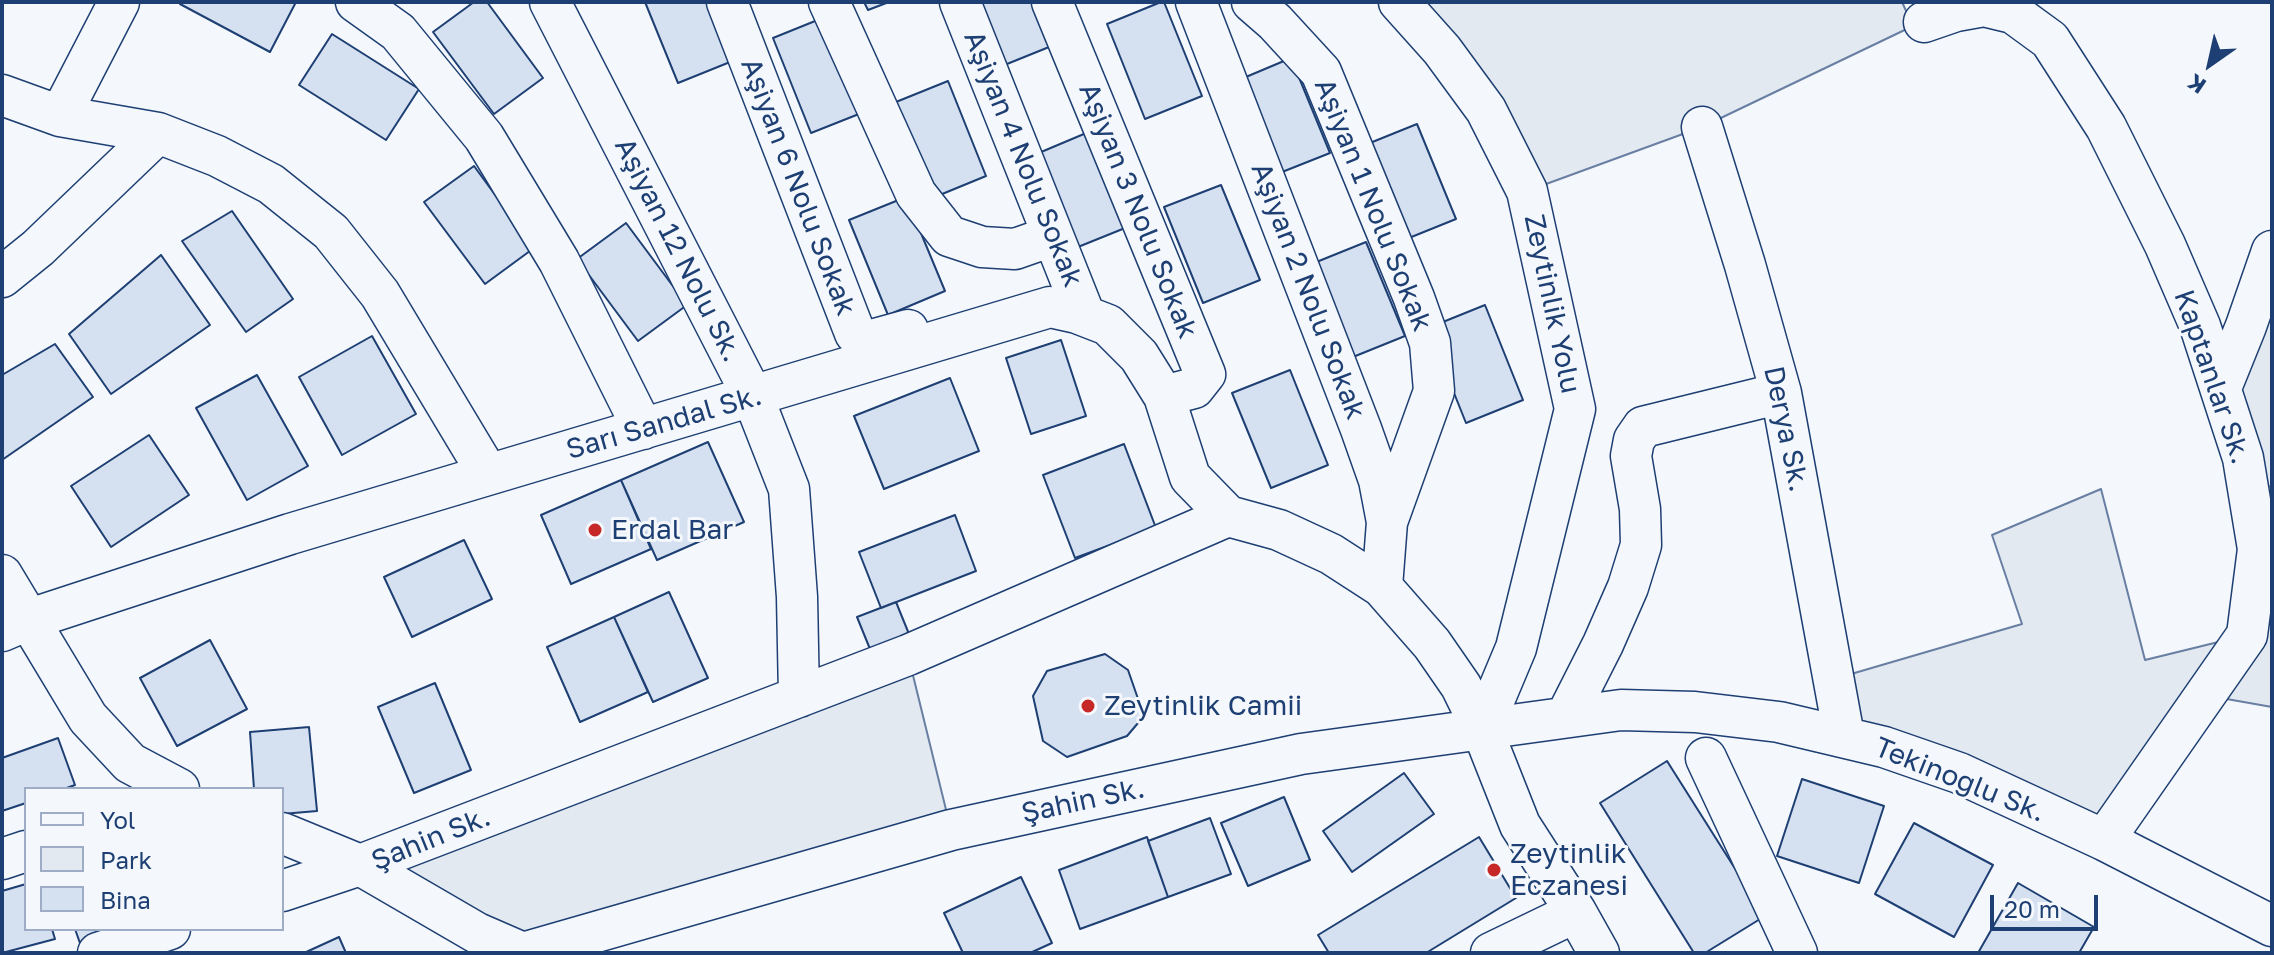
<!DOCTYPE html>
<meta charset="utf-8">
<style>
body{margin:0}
#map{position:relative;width:2274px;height:955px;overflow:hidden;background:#f4f7fb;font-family:"Golos Text",sans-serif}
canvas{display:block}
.frame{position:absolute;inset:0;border:4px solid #1d3f73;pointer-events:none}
.legend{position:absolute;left:24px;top:787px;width:260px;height:144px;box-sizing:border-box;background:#f4f7fb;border:2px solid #9eadc5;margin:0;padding:10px 14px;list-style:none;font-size:24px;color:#1d3f73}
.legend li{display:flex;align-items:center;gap:16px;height:40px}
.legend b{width:40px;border:2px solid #9eadc5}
.north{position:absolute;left:2170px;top:24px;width:80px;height:80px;-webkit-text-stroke:6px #f4f7fb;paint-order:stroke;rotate:214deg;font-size:22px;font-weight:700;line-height:32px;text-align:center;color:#1d3f73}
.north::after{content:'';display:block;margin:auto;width:28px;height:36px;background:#1d3f73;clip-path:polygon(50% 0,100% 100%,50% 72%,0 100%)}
.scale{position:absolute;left:1990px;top:895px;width:108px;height:36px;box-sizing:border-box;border:4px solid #1d3f73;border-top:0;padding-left:10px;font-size:24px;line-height:28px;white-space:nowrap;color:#1d3f73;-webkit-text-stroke:6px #f4f7fb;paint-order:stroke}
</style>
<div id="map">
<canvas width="2274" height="955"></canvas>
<div class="frame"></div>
<ul class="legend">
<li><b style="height:10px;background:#f4f7fb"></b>Yol</li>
<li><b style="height:22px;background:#e3e9f0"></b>Park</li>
<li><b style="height:22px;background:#d5e0f0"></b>Bina</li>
</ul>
<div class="north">K</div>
<div class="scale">20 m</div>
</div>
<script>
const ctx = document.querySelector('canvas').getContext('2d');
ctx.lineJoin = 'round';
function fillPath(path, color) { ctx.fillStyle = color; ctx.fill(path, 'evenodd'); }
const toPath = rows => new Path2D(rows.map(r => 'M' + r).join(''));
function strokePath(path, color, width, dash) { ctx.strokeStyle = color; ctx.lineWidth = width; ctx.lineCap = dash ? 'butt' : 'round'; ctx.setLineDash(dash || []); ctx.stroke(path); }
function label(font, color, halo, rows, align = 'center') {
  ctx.font = font + ' "Golos Text",sans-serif'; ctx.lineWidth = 6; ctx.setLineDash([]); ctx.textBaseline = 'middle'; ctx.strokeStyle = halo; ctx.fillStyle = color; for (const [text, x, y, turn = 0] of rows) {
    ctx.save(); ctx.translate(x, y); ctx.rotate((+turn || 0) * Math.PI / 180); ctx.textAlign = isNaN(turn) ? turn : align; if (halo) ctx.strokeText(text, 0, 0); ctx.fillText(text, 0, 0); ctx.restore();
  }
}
const green = toPath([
 [1399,2,1902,2,1913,26,1702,127,1527,191,1399,2],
 [2272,251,2272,485,2249,498,2221,388,2272,251],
 [2101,489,2145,660,2247,635,2272,542,2272,707,2204,695,2104,840,1844,736,1834,679,2022,624,1992,535,2101,489],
 [908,655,951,830,523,953,360,865,908,655]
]);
fillPath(green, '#e3e9f0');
strokePath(green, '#687fa3', 2);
const building = toPath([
 [181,2,296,2,270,52,180,4,181,2],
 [474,2,487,2,543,78,494,114,433,32,474,2],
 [645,2,711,2,735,60,678,83,645,2],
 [864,2,889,2,868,10,864,2],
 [976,2,1043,2,1059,43,1002,66,976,2],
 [1161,2,1164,2,1202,96,1145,119,1107,24,1161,2],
 [830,15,869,110,811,133,773,38,830,15],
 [332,34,419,89,386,140,299,85,332,34],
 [1291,58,1330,153,1272,176,1234,82,1291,58],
 [948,81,986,176,930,199,891,104,948,81],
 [1417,124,1456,219,1399,242,1360,147,1417,124],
 [1091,131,1130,226,1073,249,1034,155,1091,131],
 [474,166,534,248,485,284,424,202,474,166],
 [1221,185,1260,280,1203,303,1164,207,1221,185],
 [906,197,945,291,888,315,849,220,906,197],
 [232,211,293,299,246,332,182,241,232,211],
 [626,223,687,305,638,341,577,259,626,223],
 [1366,242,1405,336,1348,359,1309,265,1366,242],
 [161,255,210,325,111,394,69,334,161,255],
 [1485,305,1523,400,1466,423,1428,328,1485,305],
 [372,336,416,414,342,455,299,377,372,336],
 [1061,340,1086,416,1031,434,1006,358,1061,340],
 [55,344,93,397,2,460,2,375,55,344],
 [1290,370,1328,465,1271,488,1232,393,1290,370],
 [257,375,308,466,247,500,196,408,257,375],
 [950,378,979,451,884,489,854,416,950,378],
 [149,435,189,495,111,547,71,486,149,435],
 [708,442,744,522,657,560,621,480,708,442],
 [1124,444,1156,528,1075,558,1043,475,1124,444],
 [621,480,651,549,571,584,541,515,621,480],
 [955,515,976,571,881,608,859,552,955,515],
 [464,540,492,599,412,637,384,577,464,540],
 [669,592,708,678,653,702,614,617,669,592],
 [896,602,911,639,872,654,857,617,896,602],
 [614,617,648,692,580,722,547,647,614,617],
 [210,640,247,709,177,746,140,678,210,640],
 [1105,654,1128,670,1144,716,1127,736,1067,757,1043,741,1033,696,1047,671,1105,654],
 [435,683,471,770,414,793,378,707,435,683],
 [309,727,317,811,282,814,282,789,254,789,250,732,309,727],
 [58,738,75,785,64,789,26,789,26,803,2,811,2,758,58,738],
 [1667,761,1765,916,1705,953,1694,953,1600,803,1667,761],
 [1404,773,1434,814,1352,872,1323,831,1404,773],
 [1802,779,1884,806,1859,883,1777,856,1802,779],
 [1284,797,1310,860,1248,886,1221,823,1284,797],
 [1210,818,1231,874,1168,897,1148,841,1210,818],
 [1914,823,1993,865,1954,937,1875,894,1914,823],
 [1147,837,1168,897,1080,929,1059,870,1147,837],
 [1479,837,1516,898,1426,953,1329,953,1318,935,1479,837],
 [1021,877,1052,943,1030,953,963,953,944,913,1021,877],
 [2018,883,2094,927,2079,953,1978,953,2018,883],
 [26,884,26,929,52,929,55,939,2,953,2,891,26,884],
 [75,929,128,929,81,946,75,929],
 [339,937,346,953,304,953,339,937]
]);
fillPath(building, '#d5e0f0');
strokePath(building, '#1d3f73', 2);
const minor = toPath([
 [356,2,398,32,484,137,559,261,643,429],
 [550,2,753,397,789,489,797,597,799,697],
 [727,2,855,333,868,341,908,330],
 [829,2,916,194,949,236,982,247,1015,249,1052,236],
 [960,2,1085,316],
 [1052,2,1205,374,1194,388,1164,396],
 [1196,2,1361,429,1379,480,1387,522,1382,587],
 [1252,2,1275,22,1321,72,1414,298,1430,343,1434,391,1387,522],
 [1399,2,1442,50,1486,110,1527,191,1575,409,1516,648,1482,729],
 [1924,22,1956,11,1984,6,2013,13,2050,40,2106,127,2165,245,2200,326,2243,458,2258,549,2247,635,2104,840],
 [2,95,60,116,158,133,217,156,271,184,331,232,380,294,488,474],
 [60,116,119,2],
 [1702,127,1745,265,1781,393,1844,736],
 [2,277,38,248,158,133],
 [2221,388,2246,326,2272,251],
 [2,575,88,718,130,763,179,789],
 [2,631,30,619,290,534,1050,307,1077,313,1108,325,1139,356,1164,396,1190,477,1228,516,1279,530,1331,554,1382,587,1432,644,1461,686,1482,729,1520,825,1576,912,1599,953],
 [1566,717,1603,644,1628,587,1641,545,1640,509,1631,456,1634,440,1643,427,1781,393],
 [1706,758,1797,953],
 [282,833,360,865,477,933,523,953],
 [2,859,26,851],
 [282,891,360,865,908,655,1228,516],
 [98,953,170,929],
 [523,953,951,830,1301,754,1621,710,1695,712,1779,722,1884,747,1959,773,2104,840,2272,926],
 [1491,953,1576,912]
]);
strokePath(minor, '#1d3f73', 43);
strokePath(minor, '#f4f7fb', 40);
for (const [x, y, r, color] of [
 [595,530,8,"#c62828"],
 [1088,706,8,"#c62828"],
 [1494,870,8,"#c62828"]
]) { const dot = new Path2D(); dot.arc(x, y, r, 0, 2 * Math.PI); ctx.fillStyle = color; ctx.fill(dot); strokePath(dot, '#f4f7fb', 3); }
label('28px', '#1d3f73', '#f4f7fb', [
 ["Aşiyan 4 Nolu Sokak",1023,159,68],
 ["Aşiyan 6 Nolu Sokak",798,187,69],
 ["Aşiyan 1 Nolu Sokak",1373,205,68],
 ["Aşiyan 3 Nolu Sokak",1138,211,68],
 ["Aşiyan 12 Nolu Sk.",678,250,63],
 ["Aşiyan 2 Nolu Sokak",1308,291,69],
 ["Zeytinlik Yolu",1552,304,78],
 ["Kaptanlar Sk.",2212,377,71],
 ["Sarı Sandal Sk.",664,423,-16],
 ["Derya Sk.",1786,429,78],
 ["Tekinoğlu Sk.",1960,780,22],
 ["Şahin Sk.",1083,801,-12],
 ["Şahin Sk.",431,839,-22]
]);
label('28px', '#1d3f73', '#f4f7fb', [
 ["Erdal Bar",611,530],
 ["Zeytinlik Camii",1104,706],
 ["Zeytinlik",1510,854],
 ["Eczanesi",1510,886]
], 'left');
</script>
